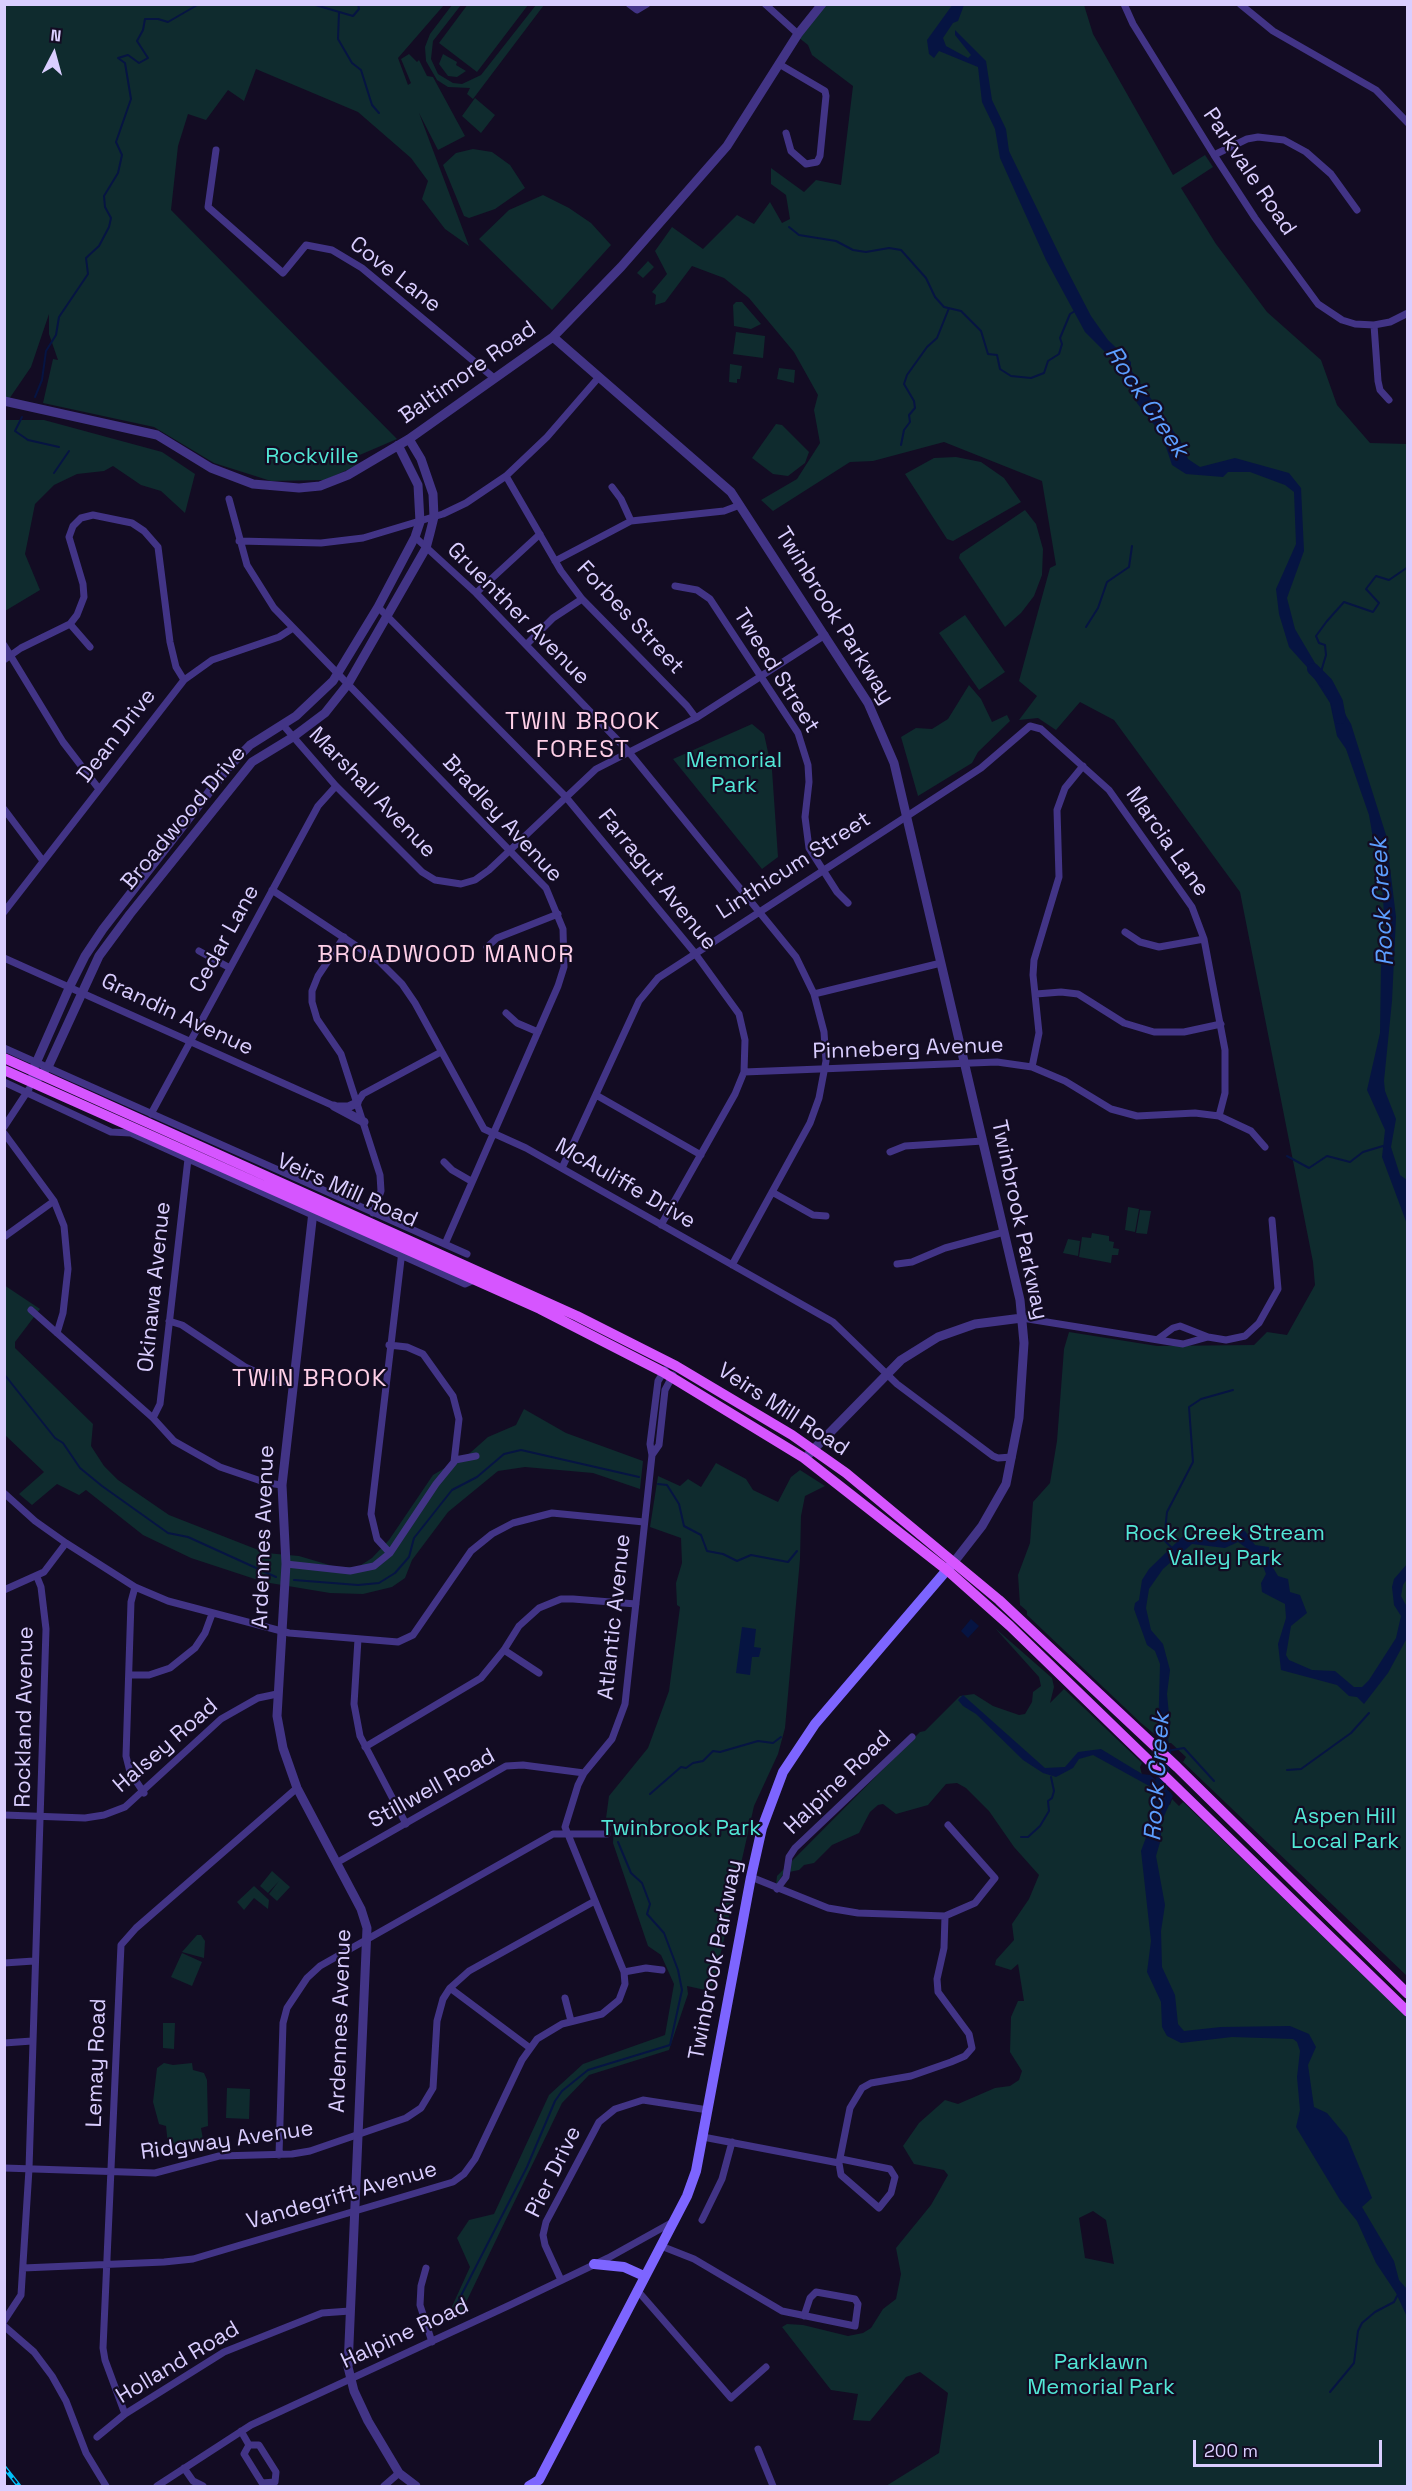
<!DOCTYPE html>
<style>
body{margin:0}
#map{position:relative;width:1412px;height:2491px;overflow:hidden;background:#130c23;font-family:"Space Grotesk",sans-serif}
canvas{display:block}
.frame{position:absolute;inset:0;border:6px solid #daceff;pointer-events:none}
.north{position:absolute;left:24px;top:24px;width:60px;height:60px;-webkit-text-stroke:4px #130c23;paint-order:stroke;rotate:6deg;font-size:16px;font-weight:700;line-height:24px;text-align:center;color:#daceff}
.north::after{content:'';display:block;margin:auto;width:21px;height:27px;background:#daceff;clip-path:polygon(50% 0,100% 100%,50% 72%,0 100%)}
.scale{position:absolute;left:1193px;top:2440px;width:189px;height:27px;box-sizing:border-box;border:3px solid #daceff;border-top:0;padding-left:8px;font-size:18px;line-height:21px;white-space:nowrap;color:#daceff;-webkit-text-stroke:4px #130c23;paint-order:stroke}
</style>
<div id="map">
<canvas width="1412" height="2491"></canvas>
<div class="frame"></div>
<div class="north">N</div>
<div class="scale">200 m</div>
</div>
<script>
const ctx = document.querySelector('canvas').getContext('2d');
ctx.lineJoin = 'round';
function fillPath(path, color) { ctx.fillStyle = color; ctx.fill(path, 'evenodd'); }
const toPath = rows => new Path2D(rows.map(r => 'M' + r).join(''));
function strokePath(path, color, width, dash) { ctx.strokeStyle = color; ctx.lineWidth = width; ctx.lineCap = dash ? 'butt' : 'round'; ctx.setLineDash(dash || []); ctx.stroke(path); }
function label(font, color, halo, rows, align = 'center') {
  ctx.font = font + ' "Space Grotesk",sans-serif'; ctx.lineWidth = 4.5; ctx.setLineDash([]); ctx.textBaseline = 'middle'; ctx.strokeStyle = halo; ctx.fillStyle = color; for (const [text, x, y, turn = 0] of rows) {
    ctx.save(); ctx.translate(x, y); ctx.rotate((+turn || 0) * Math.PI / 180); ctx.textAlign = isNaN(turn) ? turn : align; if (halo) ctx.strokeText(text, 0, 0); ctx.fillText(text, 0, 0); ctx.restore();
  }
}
fillPath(toPath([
 [468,4,528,5,477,72,439,43],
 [5,5,444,5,398,58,408,85,411,83,401,59,409,54,417,62,419,60,427,76,433,77,465,136,438,150,419,113,469,246,445,229,422,199,428,181,411,158,358,112,256,69,244,101,228,90,206,120,188,114,178,146,171,210,397,439,355,457,358,465,325,480,271,481,214,463,154,427,43,403,53,359,58,360,49,334,49,314,31,367,7,402,5,414],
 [452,5,461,5,433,41,431,59,438,74,453,83,462,84,481,75,536,5,544,5,473,99,467,94,470,88,448,87,437,80,426,61,425,47,430,34],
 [823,5,1084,5,1093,34,1173,175,1205,155,1213,167,1181,188,1216,244,1267,312,1321,360,1337,405,1370,443,1407,444,1407,1976,1183,1762,1186,1757,1171,1743,1167,1743,1167,1740,1159,1732,1158,1737,1141,1723,1027,1615,1027,1611,1020,1605,1018,1575,1030,1543,1033,1502,1050,1483,1057,1441,1064,1349,1069,1332,1157,1346,1254,1345,1267,1332,1287,1335,1315,1285,1313,1262,1240,892,1114,720,1080,702,1056,730,1038,718,1019,720,1037,696,1019,681,1050,568,1056,565,1042,481,944,442,873,461,850,462,773,511,761,500,797,479,820,443,814,410,818,395,794,352,749,298,724,278,692,266,665,302,655,305,656,295,652,292,667,274,655,251,672,227,703,249,737,215,754,224,770,202,782,223,790,219,786,195,771,184,771,168,804,192,816,180,841,185,853,86,812,55,808,45,798,37],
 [443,54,457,62,456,65,466,71,457,77,448,76,439,64],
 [475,98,495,115,481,133,462,116],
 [473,149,492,152,510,165,525,188,495,209,469,218,464,216,443,165,456,153],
 [543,195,569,208,591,223,611,245,552,310,479,239,509,210],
 [648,261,654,267,643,278,637,273],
 [736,302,742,302,761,324,751,329,734,326,733,305],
 [736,332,765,336,763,358,733,354],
 [730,364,742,366,740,379,737,379,737,383,729,382],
 [779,368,795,370,794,383,777,379],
 [5,420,44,420,162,452,195,474,185,513,161,491,141,485,113,466,104,471,77,474,54,485,35,504,25,554,40,590,5,611],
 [776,424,782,425,809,452,805,463,788,476,773,474,752,458],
 [956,457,981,462,1004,478,1021,502,953,541,947,539,905,474,934,458],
 [1025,510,1036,524,1043,549,1042,575,1034,596,1021,613,1005,627,959,558,960,554],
 [965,615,1005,672,979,690,939,633],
 [969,685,981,699,992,722,1007,715,1010,721,978,752,972,763,918,796,901,737,916,728,932,729,948,719],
 [752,724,764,734,772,770,778,857,762,869,673,759],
 [1128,1207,1139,1209,1135,1232,1125,1230],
 [1140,1210,1151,1211,1147,1234,1136,1233],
 [1092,1233,1109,1236,1109,1241,1114,1242,1113,1248,1119,1249,1118,1255,1112,1255,1111,1263,1079,1257,1082,1237,1091,1238],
 [1068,1239,1080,1241,1078,1256,1063,1253],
 [4,1285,40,1309,15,1342,15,1348,93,1424,91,1446,104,1466,118,1480,169,1515,266,1553,299,1556,336,1567,358,1567,372,1558,389,1540,433,1475,470,1453,488,1437,516,1425,524,1409,566,1433,643,1461,640,1489,593,1473,525,1467,498,1471,448,1512,412,1560,405,1578,392,1587,363,1594,330,1593,264,1582,191,1558,143,1535,86,1490,79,1495,57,1484,32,1505,19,1494,44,1472,5,1435],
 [716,1463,746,1479,753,1490,778,1502,791,1477,800,1470,825,1486,805,1496,801,1516,800,1559,785,1728,778,1754,754,1806,715,1979,710,1991,687,1986,688,1994,669,2050,589,2075,562,2103,458,2319,445,2322,470,2267,457,2238,469,2220,494,2214,549,2095,583,2064,665,2035,674,1984,661,1955,648,1946,613,1843,614,1826,605,1826,609,1796,648,1748,669,1691,680,1607,677,1605,676,1583,682,1563,681,1538,650,1527,658,1476,680,1486,688,1479,701,1487],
 [995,1628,1052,1678,1054,1687,1050,1703,1064,1689,1142,1763,1140,1767,1142,1775,1136,1770,1170,1805,1172,1799,1179,1806,1183,1802,1407,2017,1407,2486,886,2486,939,2453,948,2393,920,2372,906,2377,870,2421,853,2420,858,2394,831,2390,782,2327,787,2324,803,2325,848,2336,863,2333,871,2328,883,2309,896,2299,901,2274,896,2248,931,2205,948,2175,944,2170,914,2164,903,2146,919,2123,945,2100,958,2104,995,2088,1010,2086,1019,2080,1022,2071,1010,2052,1011,2017,1018,2001,1024,2001,1018,1964,1011,1970,995,1965,996,1960,1014,1940,1012,1924,1029,1899,1039,1875,1014,1847,989,1811,966,1788,957,1783,946,1784,928,1805,896,1814,883,1804,878,1805,870,1812,859,1833,832,1845,814,1863,804,1865,799,1870,784,1873,776,1885,777,1876,920,1732,925,1731,960,1696,974,1694,993,1706,1019,1715,1025,1714,1032,1702,1033,1692,1041,1686,1039,1677],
 [1093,2211,1106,2220,1114,2264,1085,2258,1079,2218],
 [272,1871,290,1887,277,1901,269,1894,279,1881,268,1893,260,1886],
 [254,1886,269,1900,268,1909,254,1898,244,1910,237,1902],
 [197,1935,201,1935,205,1941,204,1958,182,1952],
 [182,1953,202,1962,192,1986,171,1977],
 [163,2023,175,2023,174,2049,163,2048],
 [164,2063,173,2065,192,2063,193,2070,204,2073,207,2080,208,2126,201,2128,203,2140,168,2145,166,2126,159,2124,153,2102,157,2068],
 [227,2088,250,2089,249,2119,226,2118]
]), '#0f2b2e');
fillPath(toPath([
 [953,4,964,5,958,21,953,23,943,38,946,46,968,58,971,55,955,35,955,30,986,61,992,100,1006,129,1009,151,1065,266,1091,316,1108,340,1131,362,1131,370,1181,442,1188,459,1200,467,1235,458,1289,473,1301,488,1304,551,1287,598,1295,629,1351,724,1386,835,1396,917,1392,1001,1384,1081,1385,1091,1396,1119,1391,1147,1400,1175,1407,1180,1407,1224,1382,1157,1385,1130,1367,1090,1380,1033,1381,966,1385,941,1383,896,1369,815,1346,749,1337,736,1330,703,1307,667,1289,647,1279,614,1276,589,1296,544,1294,492,1285,485,1250,472,1228,472,1223,477,1186,474,1172,465,1162,435,1137,403,1133,389,1114,361,1085,332,1046,260,1000,158,995,129,982,102,978,67,939,51,934,58,929,54,927,40],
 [1236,1528,1245,1531,1255,1545,1269,1547,1272,1566,1278,1576,1288,1579,1290,1592,1300,1595,1307,1613,1291,1626,1286,1655,1289,1660,1312,1670,1335,1671,1354,1687,1362,1687,1369,1680,1396,1638,1401,1616,1394,1605,1392,1587,1394,1579,1407,1564,1407,1579,1403,1585,1401,1596,1407,1607,1407,1638,1388,1673,1364,1704,1357,1697,1349,1696,1337,1685,1281,1670,1278,1644,1286,1618,1285,1604,1262,1592,1261,1583,1266,1574,1260,1558,1238,1542,1225,1548,1192,1544,1163,1569,1149,1589,1146,1608,1151,1630,1163,1644,1170,1670,1167,1694,1170,1725,1167,1743,1158,1737,1160,1664,1155,1651,1147,1645,1134,1609,1135,1603,1139,1600,1142,1580,1149,1569,1182,1537,1201,1533,1215,1536],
 [971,1619,979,1626,968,1638,961,1631],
 [742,1627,756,1629,754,1647,761,1648,759,1657,752,1657,750,1675,736,1673],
 [963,1695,1045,1768,1065,1767,1078,1752,1101,1749,1142,1774,1150,1775,1171,1793,1173,1796,1161,1823,1161,1839,1156,1856,1165,1905,1161,1931,1162,1967,1175,1995,1178,2024,1184,2031,1221,2027,1290,2026,1309,2034,1316,2047,1308,2065,1314,2107,1327,2113,1347,2137,1372,2198,1362,2207,1394,2261,1399,2280,1407,2289,1407,2317,1396,2293,1376,2263,1357,2221,1340,2200,1296,2127,1300,2110,1297,2077,1300,2051,1297,2042,1293,2039,1232,2037,1181,2043,1167,2036,1162,2027,1161,2002,1147,1972,1151,1941,1141,1851,1156,1810,1151,1787,1093,1755,1079,1759,1073,1768,1056,1777,1043,1773,1023,1760,976,1714,963,1706,958,1700]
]), '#061442');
strokePath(toPath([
 [312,4,353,16,359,9,358,4],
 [339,12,338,39,352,63,361,70,372,105,379,113],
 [789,227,799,235,836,241,853,250,866,252,889,248,901,250,926,278,935,297,944,307,961,311,981,331,988,354,997,355,1000,369,1011,376,1031,378,1044,373,1048,361,1059,354,1062,344,1060,338,1070,314,1075,311],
 [35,397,42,380,46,351,56,335,59,317,88,274,86,258,99,246,109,227,111,218,105,207,104,196,118,173,122,155,116,142,131,99,125,63,118,58,128,55,139,63,148,58,137,41,143,30,145,19,158,19,168,22,199,4],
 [22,417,15,431,28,440,59,447],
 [901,445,904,430,910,422,909,415,915,408,914,401,904,384,907,375,927,347,937,338,949,308],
 [54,473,69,451],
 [1086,627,1098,608,1107,582,1129,567,1132,546],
 [1320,675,1326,655,1325,645,1319,643,1316,636,1327,621,1344,602,1373,612,1379,603,1366,589,1376,576,1389,580,1408,567],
 [1287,1156,1309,1168,1327,1156,1350,1162,1363,1152,1383,1146],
 [4,1374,55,1438,63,1443,80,1468,102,1486,168,1533,188,1537,276,1577],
 [658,1484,667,1485,679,1504,684,1526,701,1535,707,1551,723,1554,737,1561,751,1555,788,1562,797,1551],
 [1172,1548,1164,1540,1167,1512,1193,1462,1189,1407,1201,1399,1233,1390],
 [294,1580,358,1585,379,1583,395,1573,409,1557,414,1538,452,1490,477,1477,504,1454,521,1450,639,1477],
 [1167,1751,1184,1748,1214,1781],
 [1287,1770,1301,1769,1351,1733,1369,1713],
 [650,1794,681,1767,686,1768,693,1763,703,1761,713,1751,720,1752,758,1741,773,1743,781,1737],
 [1021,1837,1028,1837,1040,1826,1049,1811,1048,1801,1052,1798,1054,1791,1051,1777],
 [449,2319,527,2167,555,2101,562,2091,588,2070,670,2045,682,1990,678,1970,664,1933,647,1914,650,1904,642,1883,631,1873,618,1842],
 [1330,2392,1354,2363,1358,2331,1362,2323,1375,2312,1394,2302,1397,2296]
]), '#061442', 2);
strokePath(toPath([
 [1313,669,1327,683,1337,702,1340,718],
 [1160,1799,1165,1752,1162,1740,1164,1724]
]), '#061442', 12);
strokePath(toPath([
 [629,4,637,10,647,4],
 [765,4,798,34],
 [1124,4,1133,24,1214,155,1255,218,1318,304,1342,320,1355,324,1374,325,1390,322,1408,313],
 [1240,4,1273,31,1376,90,1408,123],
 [779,64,825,91,826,96,820,156,817,162,806,164,791,151,786,133],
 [216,150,208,207,283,273,306,245,332,250,362,268,494,378],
 [1214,155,1247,139,1258,137,1284,140,1306,152,1331,174,1357,210],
 [1374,325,1378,381,1380,390,1389,400],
 [506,476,561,571,582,599,687,706,696,718],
 [612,487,621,499,631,521],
 [229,499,247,565,274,608,546,888,563,929,564,967,558,986,445,1244],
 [415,537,476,593,628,751,796,957,814,994,824,1032,826,1061,819,1098,810,1123,732,1265],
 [239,541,321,543,363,538,443,514,466,503,506,476,547,437,599,377],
 [555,561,631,521,724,511,740,505],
 [675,586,697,590,710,599,798,733,808,765,809,782,805,817,809,848,837,892,848,903],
 [476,593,540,534],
 [378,607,565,796,694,952,739,1014,745,1040,744,1072,735,1094,661,1225],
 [70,624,90,647],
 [4,645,63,742,99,789],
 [526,645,553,618,582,599],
 [4,660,21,648,70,624,77,615,84,597,83,584,69,537,73,526,81,518,93,515,132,523,144,531,158,547,170,642,176,667,184,680],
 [283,725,336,786,422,872,435,880,461,884,475,880,489,870,596,769,696,718,825,635],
 [4,809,43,861],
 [272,890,379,961,402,984,415,1003,484,1129,526,1148,833,1322,897,1384,993,1456,998,1458,1012,1457],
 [4,912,184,680,212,660,279,637,293,628],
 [1125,932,1140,942,1159,947,1204,939],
 [344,937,318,976,312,991,312,1002,317,1019,341,1054,380,1175,381,1191,373,1213],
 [487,947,497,938,558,914],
 [199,951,230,968],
 [4,958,334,1106],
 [814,994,941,963],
 [1036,994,1061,992,1078,994,1124,1023,1154,1032,1184,1032,1221,1024],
 [506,1013,517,1023,538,1032],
 [4,1048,467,1254],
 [1032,1067,1039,1033,1033,975,1034,960,1059,877,1057,810,1065,788,1083,766],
 [744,1072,997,1062,1032,1067,1065,1081,1111,1109,1137,1116,1195,1113,1219,1116,1251,1131,1265,1147],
 [4,1082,111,1132,131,1133,465,1284,474,1280],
 [596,1095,701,1155],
 [357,1103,363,1094,441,1052],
 [151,1114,318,806,336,786],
 [4,1127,29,1089],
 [4,1133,54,1201,64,1226,68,1269,63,1313,57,1333],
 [890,1152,905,1146,983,1141],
 [444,1162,452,1170,471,1181],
 [562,1168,639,1001,658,978,981,768,1030,726,1041,729,1109,790,1192,907,1204,939,1225,1050,1225,1093,1219,1116],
 [772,1192,813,1215,826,1216],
 [4,1237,54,1201],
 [897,1264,912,1262,945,1248,1004,1232],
 [31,1310,153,1418,174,1441,220,1467,267,1483,282,1485],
 [1022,1318,1183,1344,1208,1337,1180,1326,1173,1328,1158,1339],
 [169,1321,182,1325,245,1367,273,1379,292,1383],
 [1208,1337,1226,1340,1245,1336,1259,1323,1278,1289,1272,1220],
 [153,1418,160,1404,188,1159],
 [652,1455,659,1445,665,1390,673,1375],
 [455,1460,476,1456],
 [4,1493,35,1521,66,1543,135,1587,168,1601,289,1633,398,1642,413,1635,471,1551,492,1534,513,1523,552,1513,644,1522],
 [390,1553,377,1539,371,1514,402,1251],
 [286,1564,350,1571,374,1566,390,1553,436,1484,454,1462,459,1419,453,1396,423,1354,407,1347,389,1345],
 [135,1587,131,1602,126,1756,130,1772,144,1793],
 [4,1590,44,1572,66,1543],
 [358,1639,354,1704,360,1736,406,1824],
 [504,1650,539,1673],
 [129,1675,149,1675,170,1668,195,1648,205,1633,212,1614],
 [365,1747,481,1678,504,1650,519,1626,539,1608,561,1599,573,1599,636,1604],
 [4,1815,85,1818,104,1815,125,1807,221,1719,258,1698,277,1694],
 [338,1862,506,1766,523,1765,584,1773],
 [751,1877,828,1908,858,1913,945,1916,975,1903,995,1878,948,1825],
 [777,1889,786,1877,789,1857,795,1848,912,1737],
 [4,1963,34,1961],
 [624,1972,646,1968,662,1970],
 [450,1988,530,2048],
 [565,1998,571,2021],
 [4,2043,32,2041],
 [703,2137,839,2163],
 [279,2155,283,2023,287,2008,307,1978,320,1966,553,1834,607,1834],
 [839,2163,850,2108,862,2088,871,2083,911,2076,951,2062,965,2056,972,2048,969,2034,938,1992,937,1979,944,1948,945,1916],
 [839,2163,841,2175,879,2208,891,2193,895,2177,890,2169,841,2159],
 [4,2168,155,2173,219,2156,292,2154,310,2151,406,2118,421,2108,433,2088,437,2021,443,1999,450,1988,469,1971,593,1902],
 [702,2220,722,2179,732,2142],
 [661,2246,694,2259,782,2311,855,2326,858,2304,855,2299,816,2292,810,2298,804,2316],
 [23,2268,164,2262,193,2259,453,2182,464,2174,475,2159,522,2060,537,2039,562,2024,602,2014,619,2000,625,1984,624,1972,565,1827,578,1785,584,1773,612,1739,625,1704,652,1455,650,1444,658,1381,665,1370],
 [426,2268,421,2286,420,2305,432,2342],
 [561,2280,545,2245,543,2235,546,2222,599,2122,615,2109,643,2100,708,2110],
 [637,2290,731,2398,766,2367],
 [4,2321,21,2295,29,2169,46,1629,41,1587,37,1577],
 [4,2326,34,2352,52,2376,66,2401,86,2453,106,2486],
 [125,2414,105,2360,103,2348,121,1945,136,1928,297,1788],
 [241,2431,249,2445,244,2454,262,2483,275,2482,276,2472,259,2445,249,2445],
 [97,2437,125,2414,224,2352,322,2313,350,2311],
 [758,2449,773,2486],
 [184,2468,193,2481,203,2486],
 [157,2486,251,2425,510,2305,608,2258,671,2223],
 [384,2486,399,2473]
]), '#423486', 7);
strokePath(toPath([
 [553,337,731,492,868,703,894,763,1020,1300,1024,1343,1019,1418,1006,1484,982,1526,954,1562],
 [4,401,157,435,211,468,253,484,299,488,320,486,348,475,409,439,553,337,621,267,727,146,798,34,822,4],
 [33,1077,33,1070,70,986,85,956,103,929,227,769,250,745,296,716,333,681,378,607,415,537,420,522,418,485,398,445],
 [37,1079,48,1067,99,956,130,914,252,762,293,737,325,713,348,684,426,548,430,533,434,517,433,494,421,459,409,439],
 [334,1106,364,1122],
 [336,1107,348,1107,357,1103],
 [314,1203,282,1485,286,1564,277,1716,283,1748,297,1788,361,1909,367,1928,348,2367,354,2391,368,2421,399,2473,416,2486],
 [809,1454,901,1360,938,1337,975,1324,1022,1318]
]), '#423486', 9);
strokePath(toPath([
 [594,2264,624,2267,644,2276],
 [529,2486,539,2480,561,2438,687,2196,696,2171,751,1877,762,1828,783,1772,815,1724,952,1564]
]), '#7d65ff', 10);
strokePath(toPath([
 [4,1058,577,1316,676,1366,792,1435,846,1473,999,1600,1177,1767,1408,1994],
 [4,1070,540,1309,663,1372,804,1458,947,1570,1010,1626,1408,2012]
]), '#d655ff', 10);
const rail = toPath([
 [4,2467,19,2486]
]);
strokePath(rail, '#00c0f9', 4.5);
strokePath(rail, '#130c23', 2, [7]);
label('22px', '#daceff', '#130c23', [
 ["Parkvale Road",1249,172,56],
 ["Cove Lane",395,275,38],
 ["Baltimore Road",468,373,-35],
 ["Gruenther Avenue",518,614,45],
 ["Twinbrook Parkway",834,616,58],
 ["Forbes Street",630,618,47],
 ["Tweed Street",776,671,58],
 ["Dean Drive",117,736,-52],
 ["Marshall Avenue",372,793,46],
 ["Broadwood Drive",184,818,-50],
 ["Bradley Avenue",502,819,47],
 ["Marcia Lane",1167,842,55],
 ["Linthicum Street",794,866,-33],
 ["Farragut Avenue",657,880,51],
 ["Cedar Lane",225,939,-61],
 ["Grandin Avenue",177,1015,25],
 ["Pinneberg Avenue",908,1049,-2],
 ["McAuliffe Drive",625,1184,30],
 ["Veirs Mill Road",347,1191,24],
 ["Twinbrook Parkway",1019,1220,78],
 ["Okinawa Avenue",155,1287,-84],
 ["Veirs Mill Road",783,1410,33],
 ["Ardennes Avenue",264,1537,-88],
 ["Atlantic Avenue",615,1617,-84],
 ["Rockland Avenue",25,1717,-89],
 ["Halsey Road",166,1746,-41],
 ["Halpine Road",838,1783,-44],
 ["Stillwell Road",432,1789,-29],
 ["Twinbrook Parkway",716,1960,-79],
 ["Ardennes Avenue",341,2021,-88],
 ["Lemay Road",97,2063,-88],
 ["Ridgway Avenue",227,2141,-8],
 ["Pier Drive",554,2172,-64],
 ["Vandegrift Avenue",342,2196,-16],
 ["Halpine Road",405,2334,-25],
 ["Holland Road",178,2363,-31]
]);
label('22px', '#52e7d6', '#130c23', [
 ["Rockville",312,457],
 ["Memorial",734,761],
 ["Park",734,786],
 ["Rock Creek Stream",1225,1534],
 ["Valley Park",1225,1559],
 ["Aspen Hill",1345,1817],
 ["Local Park",1345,1842],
 ["Twinbrook Park",681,1829],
 ["Parklawn",1101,2363],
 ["Memorial Park",1101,2388]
]);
label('italic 24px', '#5c9eff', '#130c23', [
 ["Rock Creek",1146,402,56],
 ["Rock Creek",1383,902,-93],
 ["Rock Creek",1158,1777,-86]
]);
ctx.letterSpacing = '1.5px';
label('24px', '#ffd0e8', '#130c23', [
 ["TWIN BROOK",583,722],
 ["FOREST",583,750],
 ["BROADWOOD MANOR",446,955],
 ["TWIN BROOK",310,1379]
]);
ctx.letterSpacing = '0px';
</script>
